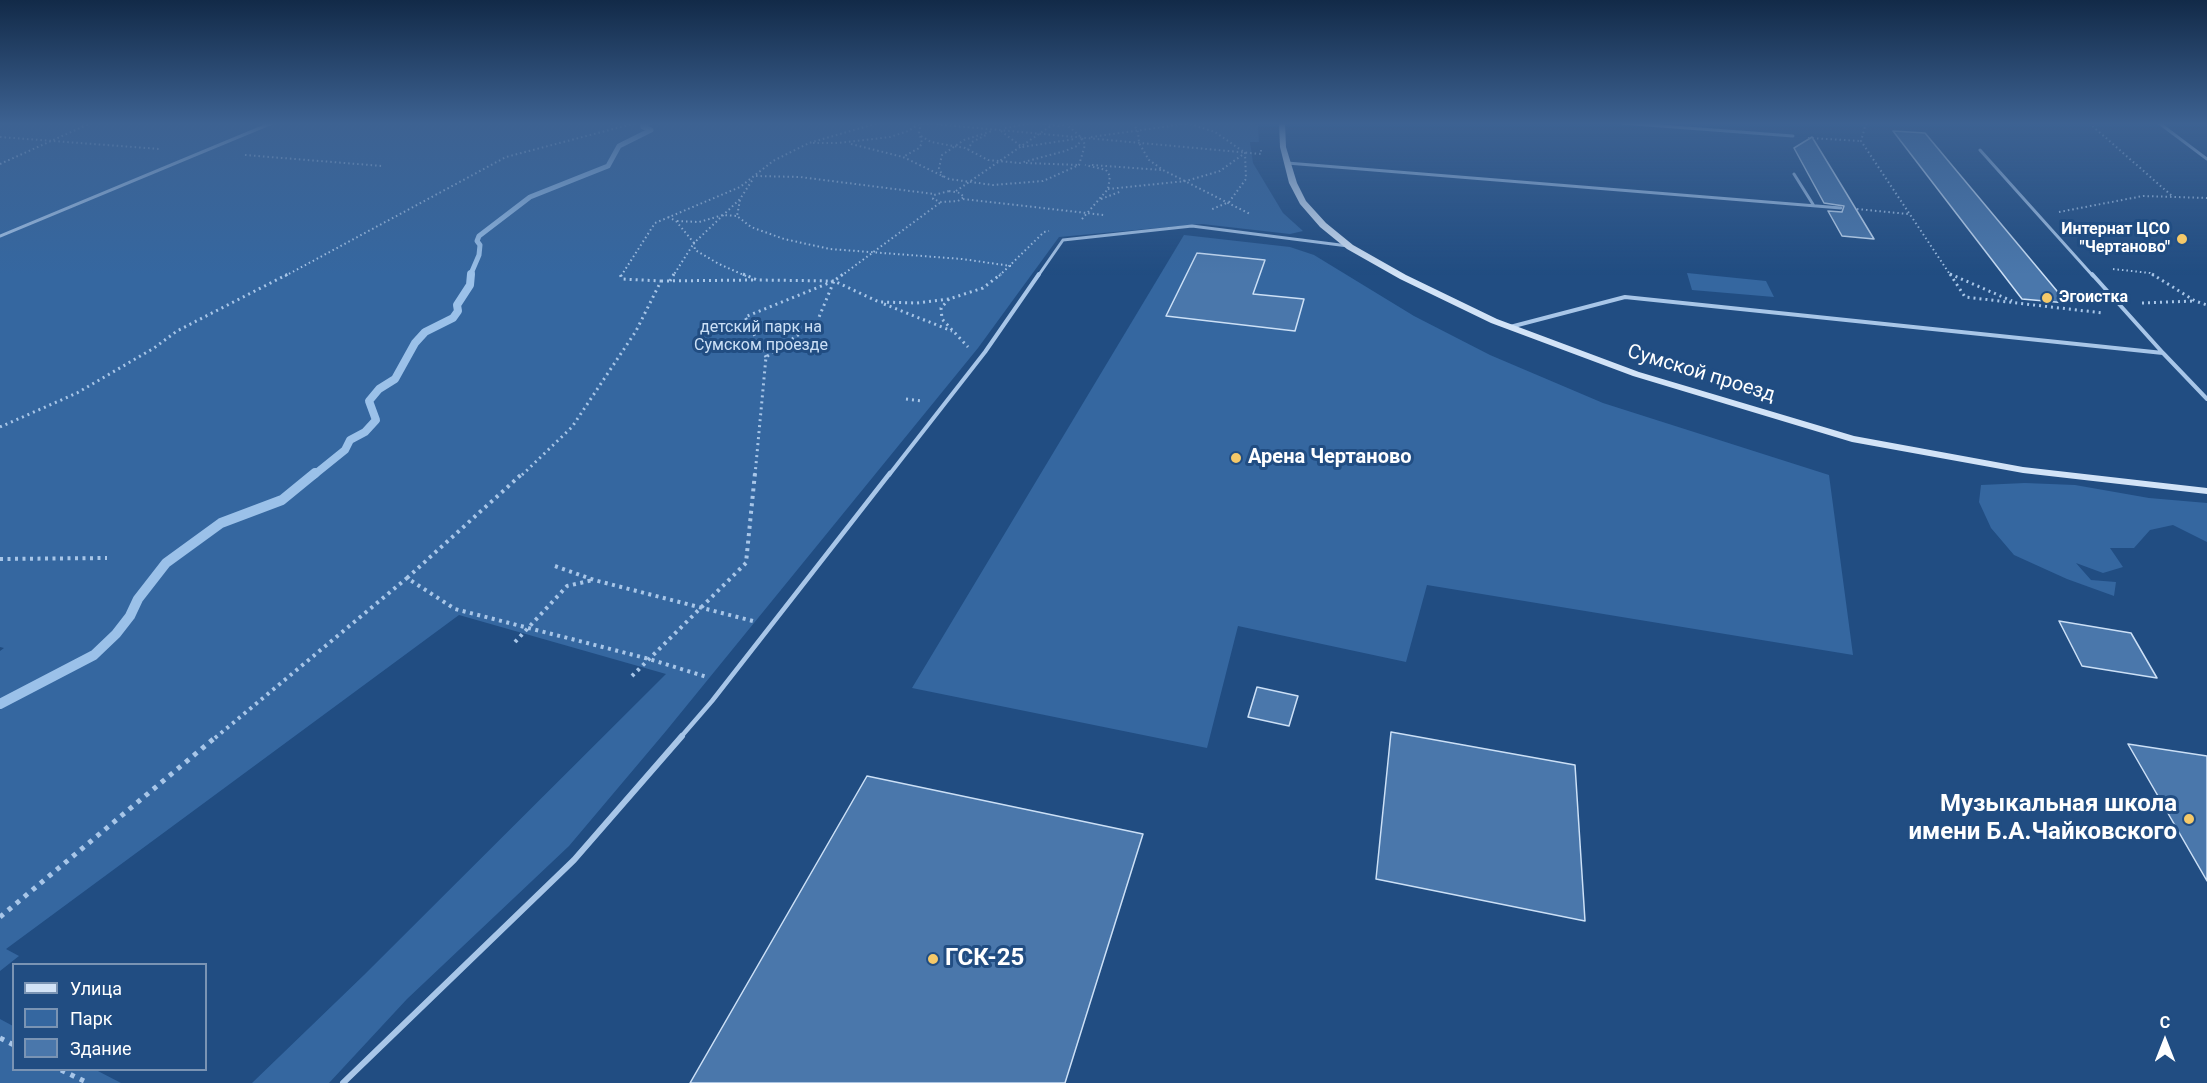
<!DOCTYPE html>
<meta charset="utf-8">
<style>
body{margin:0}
#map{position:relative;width:2207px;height:1083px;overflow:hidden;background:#214d82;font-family:Roboto,sans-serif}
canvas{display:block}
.legend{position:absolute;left:12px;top:963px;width:195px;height:108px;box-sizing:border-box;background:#214d82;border:2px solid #7a94b4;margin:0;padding:8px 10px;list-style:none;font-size:18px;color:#fff}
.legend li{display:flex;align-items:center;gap:12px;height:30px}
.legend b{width:30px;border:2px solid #7a94b4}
.north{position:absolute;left:2135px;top:1011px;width:60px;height:60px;-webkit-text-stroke:4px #214d82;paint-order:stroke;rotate:0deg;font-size:16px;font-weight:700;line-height:24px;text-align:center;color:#fff}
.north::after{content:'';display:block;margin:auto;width:21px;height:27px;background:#fff;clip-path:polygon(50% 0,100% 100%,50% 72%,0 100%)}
</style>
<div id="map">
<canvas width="2207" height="1083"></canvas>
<ul class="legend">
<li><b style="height:8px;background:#d2e3f7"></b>Улица</li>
<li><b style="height:16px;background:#3567a0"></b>Парк</li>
<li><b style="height:16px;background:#4a77ab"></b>Здание</li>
</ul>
<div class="north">С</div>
</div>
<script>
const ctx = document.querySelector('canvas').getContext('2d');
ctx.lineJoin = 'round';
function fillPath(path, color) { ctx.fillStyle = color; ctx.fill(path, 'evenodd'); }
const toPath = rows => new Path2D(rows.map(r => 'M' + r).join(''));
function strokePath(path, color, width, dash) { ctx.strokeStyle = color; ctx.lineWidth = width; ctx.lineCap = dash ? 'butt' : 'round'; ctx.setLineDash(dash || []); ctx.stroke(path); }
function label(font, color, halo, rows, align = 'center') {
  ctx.font = font + ' Roboto,sans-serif'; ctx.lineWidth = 6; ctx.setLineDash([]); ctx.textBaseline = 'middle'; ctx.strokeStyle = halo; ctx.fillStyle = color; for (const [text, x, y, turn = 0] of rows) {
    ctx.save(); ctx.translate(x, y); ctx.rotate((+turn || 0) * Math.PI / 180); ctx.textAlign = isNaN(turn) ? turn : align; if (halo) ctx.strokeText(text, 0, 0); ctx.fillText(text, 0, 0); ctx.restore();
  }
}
fillPath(toPath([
 [0,123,1251,123,1258,125,1259,142,1250,142,1253,163,1283,213,1303,231,1290,234,1202,224,1059,237,978,348,666,731,569,846,407,999,329,1083,252,1083,364,975,666,674,459,615,6,949,19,956,0,971,0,651,4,648,0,647],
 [1184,235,1290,247,1314,255,1414,316,1490,355,1603,403,1829,475,1853,655,1427,585,1406,662,1238,626,1207,748,912,688],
 [1687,273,1766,281,1774,297,1692,290],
 [2025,483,2075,485,2149,498,2207,503,2207,542,2173,525,2150,530,2134,548,2110,548,2123,567,2103,573,2076,563,2091,580,2116,582,2114,596,2067,579,2014,555,1991,528,1979,502,1981,485],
 [0,1019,13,1026,14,1070,96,1070,121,1083,0,1083]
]), '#3567a0');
strokePath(toPath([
 [470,276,479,255,480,245,477,241,479,236,530,197,608,166,619,146,651,130,643,127,643,124,648,123]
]), '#9bc1e9', 5);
strokePath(toPath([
 [314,475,345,450,350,440,365,432,376,420,369,401,379,389,395,379,415,343,425,332,453,318,458,311,457,305,470,285,471,274]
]), '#9bc1e9', 8);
strokePath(toPath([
 [0,704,94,655,116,634,130,616,138,599,166,563,221,523,282,500,315,473]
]), '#9bc1e9', 10);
const building = toPath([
 [1893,131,1925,133,2067,303,2022,299,1893,131],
 [1812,137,1848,196,1874,239,1842,236,1828,211,1842,212,1844,206,1824,203,1794,148,1812,137],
 [1197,253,1265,260,1253,294,1304,299,1295,331,1166,316,1197,253],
 [2059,621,2131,633,2157,678,2082,666,2059,621],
 [1257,687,1298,696,1289,726,1248,717,1257,687],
 [1391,732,1575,765,1585,921,1376,879,1391,732],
 [2128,744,2207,756,2207,881,2128,744],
 [867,776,1143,834,1065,1083,690,1083,867,776]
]);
fillPath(building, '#4a77ab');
strokePath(building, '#cce0f6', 1.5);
strokePath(toPath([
 [921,123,919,132,922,143,919,148,903,157,949,179,993,185,1043,181,1079,165,1085,145,1082,138,1067,125],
 [923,123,1261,154,1261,148],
 [1040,123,1058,126,1073,123],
 [1133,123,1138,132,1139,143,1149,160,1163,170,1250,214],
 [1866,123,1861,141,1951,276],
 [2089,123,2172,196],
 [1190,124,1215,132,1244,152],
 [1005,128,1034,123],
 [1001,131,1022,147,1075,139],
 [921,136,931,142,965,148,988,160,1020,163,1065,151,1077,146,1082,139],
 [0,137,160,149],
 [1091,137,1191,123],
 [1808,138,1861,141],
 [813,143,838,143,890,137,908,131,921,123],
 [851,144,903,157],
 [968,150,972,142,986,135],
 [245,155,382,166],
 [1026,163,1079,165],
 [0,164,91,123],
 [1092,165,1162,170],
 [756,176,800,177,934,194],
 [943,177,939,168,942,155,964,140,992,131],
 [1108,189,1186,181,1220,171,1245,153,1246,179,1229,202,1210,210],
 [949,191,960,193,964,197,958,201,941,202,933,199,934,195,949,191],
 [956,191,1055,123],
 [963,199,1104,215],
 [1101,199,1122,191],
 [740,200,737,216,751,227,784,239,830,249,962,259,1011,266],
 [1857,209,1908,214],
 [2059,212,2143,196,2207,198],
 [668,217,676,221,694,243,673,276],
 [1082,219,1108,189,1110,176,1106,170,1085,165],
 [677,221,699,222,723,215,737,216],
 [2113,269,2150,273,2154,276],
 [1950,274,1954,276],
 [285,276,506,157,636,123],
 [621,276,655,223,740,187,773,161,809,143,878,123],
 [746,276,719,264,695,250,694,243,740,199,753,179],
 [841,276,941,202],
 [999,276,1044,232,1049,231]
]), '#a8c6e8', 2, [1.5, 3]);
strokePath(toPath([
 [743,274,757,280,834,281,879,302,917,303,949,299,983,288,1001,274],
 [1950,274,1965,297,2103,313],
 [1950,274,2012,301],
 [2152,274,2195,301,2207,305],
 [661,281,753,280],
 [670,281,674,274],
 [949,299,941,308,942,319,968,347],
 [2142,303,2195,301],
 [884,304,952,331],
 [766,357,745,317,834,281,843,274],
 [906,399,923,401],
 [0,427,77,393,154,348,177,331,288,274],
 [522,475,572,427,636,331,661,281,622,279,620,274],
 [755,475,766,357,817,322,834,281]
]), '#a8c6e8', 3, [2, 4]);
strokePath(toPath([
 [0,559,107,558],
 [555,566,594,580,753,621],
 [407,578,523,473],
 [515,642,567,586,593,580],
 [632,676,746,563,755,473],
 [215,738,407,578,455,609,649,659,707,677]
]), '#a8c6e8', 4, [3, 4.5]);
strokePath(toPath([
 [0,917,217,736],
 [0,1038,14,1045],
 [61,1070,88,1083]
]), '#a8c6e8', 5, [4.5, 6]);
strokePath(toPath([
 [1621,123,1793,136],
 [2159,123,2207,159],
 [1980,150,2093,276],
 [1287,163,1841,208],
 [1794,174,1814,206],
 [0,236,272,123],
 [1038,276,1063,240,1192,226,1348,246]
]), '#a8c6e8', 3);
strokePath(toPath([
 [2092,274,2163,353],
 [1510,327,1625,297,2163,353,2207,399],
 [889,475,985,352,1039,274]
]), '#a8c6e8', 4);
strokePath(toPath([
 [680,738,712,701,890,473]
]), '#a8c6e8', 4.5);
strokePath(toPath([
 [343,1083,574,860,682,736]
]), '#a8c6e8', 6);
fillPath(toPath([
 [1279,123,1285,123,1286,147,1297,183,1306,201,1326,223,1353,245,1406,275,1497,319,1639,372,1854,436,2023,467,2207,488,2207,494,2023,473,1852,442,1633,376,1491,323,1400,279,1347,249,1320,227,1300,204,1289,183,1280,147,1279,123]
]), '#d2e3f7');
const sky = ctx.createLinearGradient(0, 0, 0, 275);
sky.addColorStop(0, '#122a48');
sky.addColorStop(0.45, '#3d6292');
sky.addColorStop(1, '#3d629200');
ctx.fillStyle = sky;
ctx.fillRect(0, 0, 2207, 275);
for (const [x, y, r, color] of [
 [2182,239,6,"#f5c969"],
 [2047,298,6,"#f5c969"],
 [1236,458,6,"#f5c969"],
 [2189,819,6,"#f5c969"],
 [933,959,6,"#f5c969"]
]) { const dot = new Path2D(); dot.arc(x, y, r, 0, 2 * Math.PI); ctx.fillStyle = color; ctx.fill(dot); strokePath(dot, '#214d82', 2); }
label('bold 16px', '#fff', '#214d82', [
 ["Интернат ЦСО",2170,230],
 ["\"Чертаново\"",2170,248],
 ["Эгоистка",2059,298,"left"]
], 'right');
label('16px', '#cce0f6', '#214d82', [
 ["детский парк на",761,328],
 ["Сумском проезде",761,346]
]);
label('20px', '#fff', '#214d82', [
 ["Сумской проезд",1701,374,17]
]);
label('bold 20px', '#fff', '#214d82', [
 ["Арена Чертаново",1248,458]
], 'left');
label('bold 24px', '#fff', '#214d82', [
 ["Музыкальная школа",2177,805],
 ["имени Б.А.Чайковского",2177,833],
 ["ГСК-25",945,959,"left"]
], 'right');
</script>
